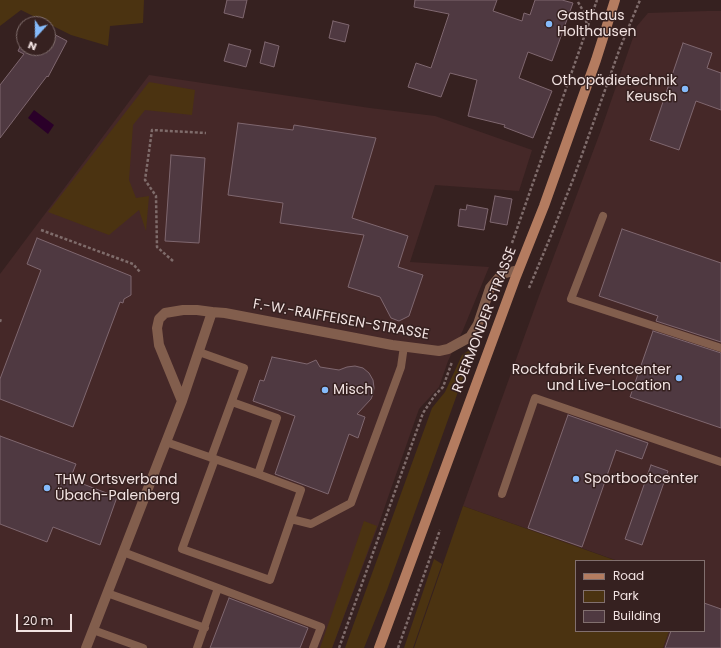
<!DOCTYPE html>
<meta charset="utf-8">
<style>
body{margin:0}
#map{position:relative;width:721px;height:648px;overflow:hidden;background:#362120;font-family:Poppins,sans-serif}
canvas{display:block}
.legend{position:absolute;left:575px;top:560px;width:130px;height:72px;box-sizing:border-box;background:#362120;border:1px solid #816f6e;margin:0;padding:5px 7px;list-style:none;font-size:12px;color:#f2e3e2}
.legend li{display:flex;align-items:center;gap:8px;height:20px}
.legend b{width:20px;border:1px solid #816f6e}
.north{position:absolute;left:16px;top:16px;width:40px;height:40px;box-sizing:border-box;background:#362120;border:1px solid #816f6e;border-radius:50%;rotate:201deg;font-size:11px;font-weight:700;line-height:16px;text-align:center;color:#f2e3e2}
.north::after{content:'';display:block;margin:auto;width:14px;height:18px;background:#85bbfb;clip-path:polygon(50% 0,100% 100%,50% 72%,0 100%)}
.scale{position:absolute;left:16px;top:614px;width:56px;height:18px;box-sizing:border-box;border:2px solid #f2e3e2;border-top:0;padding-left:5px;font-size:12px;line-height:14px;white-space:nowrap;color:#f2e3e2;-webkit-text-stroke:3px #362120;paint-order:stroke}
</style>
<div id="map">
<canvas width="721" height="648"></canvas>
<ul class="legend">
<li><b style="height:5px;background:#b47c60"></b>Road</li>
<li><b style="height:11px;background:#4b3311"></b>Park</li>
<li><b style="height:11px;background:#4f3941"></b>Building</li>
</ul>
<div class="north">N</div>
<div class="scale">20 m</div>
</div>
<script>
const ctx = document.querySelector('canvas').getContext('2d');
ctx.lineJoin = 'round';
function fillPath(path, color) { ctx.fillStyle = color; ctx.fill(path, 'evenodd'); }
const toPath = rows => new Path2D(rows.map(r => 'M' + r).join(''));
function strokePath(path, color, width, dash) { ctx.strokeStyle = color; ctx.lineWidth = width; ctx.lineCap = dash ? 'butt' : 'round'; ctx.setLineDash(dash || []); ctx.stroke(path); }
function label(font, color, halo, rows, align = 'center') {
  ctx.font = font + ' Poppins,sans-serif'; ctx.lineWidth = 3; ctx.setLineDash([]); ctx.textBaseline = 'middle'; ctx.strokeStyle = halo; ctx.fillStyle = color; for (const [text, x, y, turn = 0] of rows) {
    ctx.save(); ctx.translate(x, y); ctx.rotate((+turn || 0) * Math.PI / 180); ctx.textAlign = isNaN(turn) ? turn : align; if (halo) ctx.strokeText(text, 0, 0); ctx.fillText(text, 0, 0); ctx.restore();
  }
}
fillPath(toPath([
 [707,11,721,11,721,648,663,648,669,631,704,631,704,561,618,561,463,506,539,296,601,130,637,26,648,13],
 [149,75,370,108,435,116,532,150,519,191,435,185,410,262,489,267,463,330,448,361,439,387,419,409,378,526,332,648,0,648,0,274]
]), '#452828');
fillPath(toPath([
 [0,0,144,0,143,23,110,26,108,46,71,35,21,10,0,26],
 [149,82,195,90,192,115,145,110,133,125,129,180,136,198,149,196,146,231,139,210,109,235,48,212],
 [474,347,387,590,364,648,345,648,432,408,445,392,462,355],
 [463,506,617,561,576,561,576,631,669,631,663,648,414,648],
 [364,521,377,526,332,648,320,648],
 [434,559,442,564,413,648,404,648]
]), '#4b3311');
fillPath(toPath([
 [34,110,54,125,48,134,28,118]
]), '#2a0029');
const building = toPath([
 [227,0,247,0,243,18,224,13,227,0],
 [415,0,497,0,493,11,522,21,524,13,530,15,535,0,562,0,573,3,552,61,528,52,519,78,552,91,533,138,504,127,505,125,468,116,477,80,450,73,441,97,408,87,416,63,431,68,449,14,414,7,415,0],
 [333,21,349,25,345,42,329,38,333,21],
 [48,31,67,41,48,77,47,76,0,138,0,85,24,54,18,51,24,39,24,48,48,48,48,31],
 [265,42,279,46,274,67,260,63,265,42],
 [683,43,712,53,707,68,721,73,721,110,696,101,679,150,650,140,683,43],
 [229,44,251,50,246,67,224,61,229,44],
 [238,123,293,130,294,125,376,138,352,218,408,236,398,267,423,275,409,316,399,321,391,318,380,297,348,287,364,235,280,223,283,203,228,195,238,123],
 [171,155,205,158,199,243,165,241,171,155],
 [495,196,512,199,507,225,490,222,495,196],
 [467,205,488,209,484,230,458,226,460,209,466,210,467,205],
 [622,229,721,263,721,342,656,321,658,316,599,296,622,229],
 [37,238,131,276,131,295,124,299,123,303,120,302,73,427,0,399,0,379,41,270,27,264,37,238],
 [653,331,721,353,721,428,630,397,653,331],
 [272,357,307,364,316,360,320,367,339,370,347,367,355,366,363,368,369,373,373,380,374,388,373,394,371,399,357,414,365,417,358,438,349,434,328,494,275,474,295,416,253,401,260,380,264,381,272,357],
 [568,415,648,443,642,459,616,450,582,547,528,528,568,415],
 [0,436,76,464,70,479,117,497,100,545,53,527,47,542,0,524,0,436],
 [651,465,668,471,642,545,625,539,651,465],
 [229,598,308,628,300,648,210,648,229,598],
 [704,603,721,609,721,648,665,648,671,631,704,631,704,603]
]);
fillPath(building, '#4f3941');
strokePath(building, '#7f676f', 1);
strokePath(toPath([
 [578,2,582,9,588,27],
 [41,230,133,264,140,272],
 [512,243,597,0],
 [173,261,157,247,156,196,145,180,152,130,206,133],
 [529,288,550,238,574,177,620,48,640,0],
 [0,322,1,318],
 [339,648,423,413,435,395,443,387,452,362],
 [398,648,440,530]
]), '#7f6c6b', 2.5, [3, 2]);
strokePath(toPath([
 [603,216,571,299,721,348],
 [199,352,244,368,211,458],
 [232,402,277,418,258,474],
 [166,442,258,474,301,490,270,580,182,549,215,459],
 [502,494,535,398,721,462],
 [291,519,311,524,351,503,401,367,404,346],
 [123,552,218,588,197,648],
 [218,588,321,627,313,648],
 [107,593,205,628],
 [93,630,143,648]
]), '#825e4d', 8);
strokePath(toPath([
 [212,312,225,313,392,345,439,351,448,349,470,337,478,324,490,288,502,274,518,270],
 [86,648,182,401,212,312,197,310,183,310,165,313,159,319,157,328,159,345,182,401]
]), '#825e4d', 10);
strokePath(toPath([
 [379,648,515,279,544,206,596,60,615,0]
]), '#b47c60', 10);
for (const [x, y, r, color] of [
 [549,24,4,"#85bbfb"],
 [685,89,4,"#85bbfb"],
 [679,378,4,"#85bbfb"],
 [325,390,4,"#85bbfb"],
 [576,479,4,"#85bbfb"],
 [47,488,4,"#85bbfb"]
]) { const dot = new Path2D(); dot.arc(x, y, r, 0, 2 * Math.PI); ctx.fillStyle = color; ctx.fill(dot); strokePath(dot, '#362120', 1.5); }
label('14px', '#f2e3e2', '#362120', [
 ["Gasthaus",557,16],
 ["Holthausen",557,32],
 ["Othopädietechnik",677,81,"right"],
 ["Keusch",677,97,"right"],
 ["Rockfabrik Eventcenter",671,370,"right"],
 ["und Live-Location",671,386,"right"],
 ["Misch",333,390],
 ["Sportbootcenter",584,479],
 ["THW Ortsverband",55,480],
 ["Übach-Palenberg",55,496]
], 'left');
label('14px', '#f2e3e2', '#362120', [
 ["F.-W.-RAIFFEISEN-STRASSE",341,320,10],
 ["ROERMONDER STRASSE",485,320,-69]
]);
</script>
